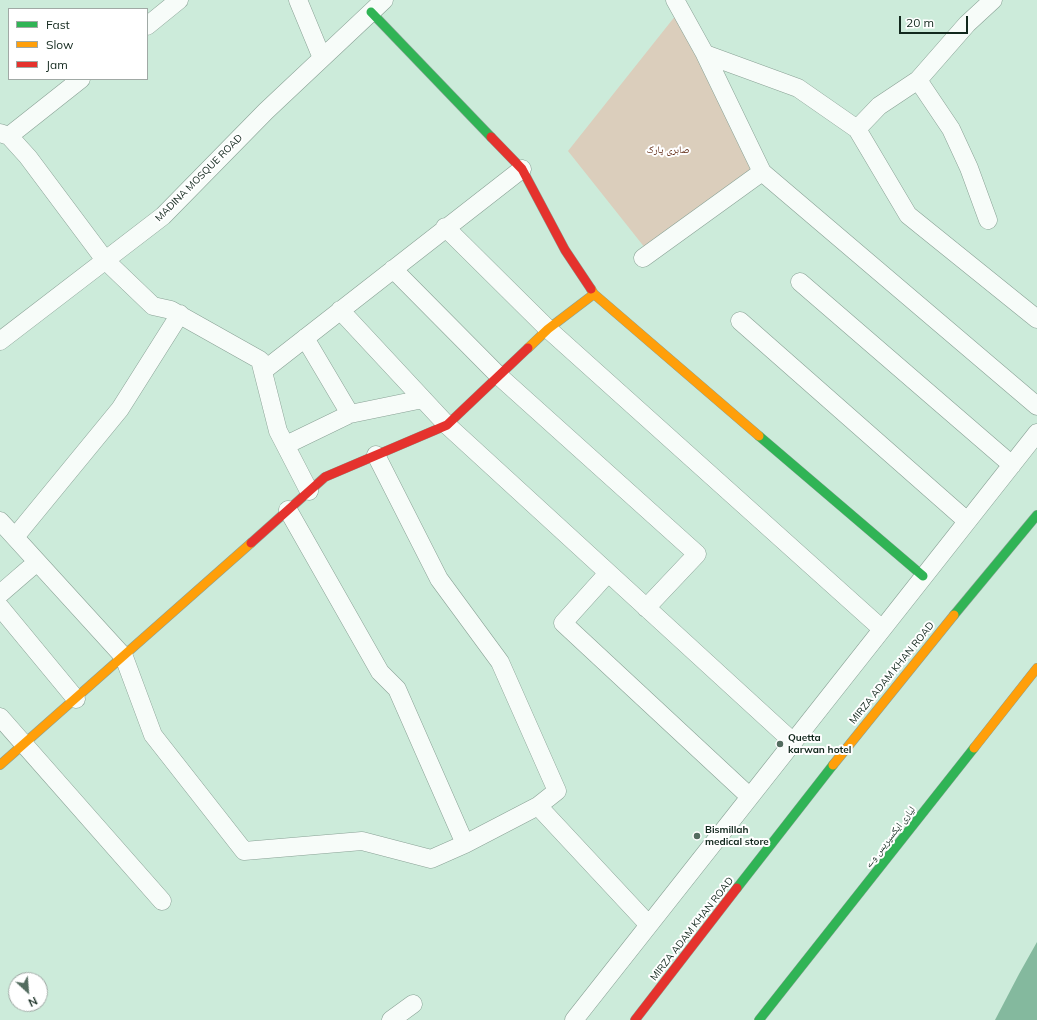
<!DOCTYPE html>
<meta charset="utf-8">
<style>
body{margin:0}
#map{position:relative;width:1037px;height:1020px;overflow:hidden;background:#ccebda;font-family:Mulish,sans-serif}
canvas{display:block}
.legend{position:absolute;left:8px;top:8px;width:140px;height:72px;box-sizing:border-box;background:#fff;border:1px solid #a0a9a5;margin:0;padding:5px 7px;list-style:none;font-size:12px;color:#12281d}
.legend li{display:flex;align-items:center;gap:8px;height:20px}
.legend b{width:20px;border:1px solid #a0a9a5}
.north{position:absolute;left:8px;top:972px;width:40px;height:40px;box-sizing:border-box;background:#fff;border:1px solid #a0a9a5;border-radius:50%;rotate:154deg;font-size:11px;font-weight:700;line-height:16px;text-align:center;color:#12281d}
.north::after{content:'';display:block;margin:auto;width:14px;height:18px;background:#536c5f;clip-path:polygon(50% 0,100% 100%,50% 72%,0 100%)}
.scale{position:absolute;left:899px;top:16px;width:69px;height:18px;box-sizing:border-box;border:2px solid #12281d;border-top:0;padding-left:5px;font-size:12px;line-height:14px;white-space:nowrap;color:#12281d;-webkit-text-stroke:3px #fff;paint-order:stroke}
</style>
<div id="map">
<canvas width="1037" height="1020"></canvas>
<ul class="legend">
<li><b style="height:5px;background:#30b455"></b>Fast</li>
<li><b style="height:5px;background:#ff9f0a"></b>Slow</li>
<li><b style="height:5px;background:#e5322d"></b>Jam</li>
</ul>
<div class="north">N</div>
<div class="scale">20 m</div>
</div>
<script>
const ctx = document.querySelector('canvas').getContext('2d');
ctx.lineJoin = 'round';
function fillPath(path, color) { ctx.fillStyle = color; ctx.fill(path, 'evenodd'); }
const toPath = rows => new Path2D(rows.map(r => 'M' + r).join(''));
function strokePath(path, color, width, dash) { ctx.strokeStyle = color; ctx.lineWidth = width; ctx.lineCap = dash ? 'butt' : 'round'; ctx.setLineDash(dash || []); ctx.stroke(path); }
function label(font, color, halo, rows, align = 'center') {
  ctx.font = font + ' Mulish,"Noto Naskh Arabic",sans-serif'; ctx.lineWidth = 4; ctx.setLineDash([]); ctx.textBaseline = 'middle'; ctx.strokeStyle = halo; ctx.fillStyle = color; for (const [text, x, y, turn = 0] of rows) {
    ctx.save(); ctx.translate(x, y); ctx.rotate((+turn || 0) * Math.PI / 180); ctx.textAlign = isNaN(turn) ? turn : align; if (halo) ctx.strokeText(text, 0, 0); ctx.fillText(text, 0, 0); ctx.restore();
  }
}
fillPath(toPath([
 [680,10,769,172,653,258,568,151]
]), '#dbcebc');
fillPath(toPath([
 [1037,942,1037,1020,995,1020,1019,974]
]), '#84b99e');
const street = toPath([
 [298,0,322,58],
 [675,0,705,54,762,172,1037,406],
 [147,26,179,0],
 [705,54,798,88,857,129,908,215,1037,319],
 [918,80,951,129,969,168,988,220],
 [857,129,879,106,918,80,967,24,993,0],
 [0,133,9,136,28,157,105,260,153,306,171,310,260,360,278,431,309,491],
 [9,136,81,79],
 [445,227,548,329,882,629],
 [643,258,762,172],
 [393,269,499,376,697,554,646,608],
 [800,282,1012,465],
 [340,310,447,425,792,741],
 [740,321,967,521],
 [305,338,350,414],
 [0,341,163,216,266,111,384,0],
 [263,371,522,169],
 [286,445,350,414,423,399],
 [376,455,439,579,500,662,557,791,538,806,648,924],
 [288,510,380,672,397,689,465,844,538,806],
 [0,521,124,657,153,735,244,851,362,841,431,859,465,844],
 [15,537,120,409,180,314],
 [608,573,563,623,749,796],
 [0,594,37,562],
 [0,607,76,699],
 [0,717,162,901],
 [391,1020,413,1004],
 [574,1020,1037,433]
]);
const fast = toPath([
 [371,12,491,137],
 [759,436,923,576],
 [954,615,1037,515],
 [737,888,833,765],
 [759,1020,974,748]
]);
const slow = toPath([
 [591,289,594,294,759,436],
 [528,348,548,329,594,294],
 [974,748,1037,668],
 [0,765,251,543],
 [833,765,954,615]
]);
const jam = toPath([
 [491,137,522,169,565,250,591,289],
 [251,543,325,477,447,425,528,348],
 [635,1020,737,888]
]);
strokePath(street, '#89a195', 19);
strokePath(fast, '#89a195', 10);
strokePath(slow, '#89a195', 10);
strokePath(jam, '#89a195', 10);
strokePath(street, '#f7fcf9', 18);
strokePath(fast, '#30b455', 9);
strokePath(slow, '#ff9f0a', 9);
strokePath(jam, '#e5322d', 9);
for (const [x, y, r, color] of [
 [780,744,4,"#536c5f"],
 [697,836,4,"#536c5f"]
]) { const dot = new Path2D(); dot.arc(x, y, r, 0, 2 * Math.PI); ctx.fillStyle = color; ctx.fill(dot); strokePath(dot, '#fff', 1.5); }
label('10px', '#5d260f', '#fff', [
 ["صابری پارک",668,150]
]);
label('10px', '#12281d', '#fff', [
 ["MADINA MOSQUE ROAD",199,178,-45],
 ["MIRZA ADAM KHAN ROAD",892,673,-51],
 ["لیاری ایکسپریس وے",890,837,-52],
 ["MIRZA ADAM KHAN ROAD",692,929,-52]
]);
label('bold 10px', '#12281d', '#fff', [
 ["Quetta",788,738],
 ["karwan hotel",788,750],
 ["Bismillah",705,830],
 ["medical store",705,842]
], 'left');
</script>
